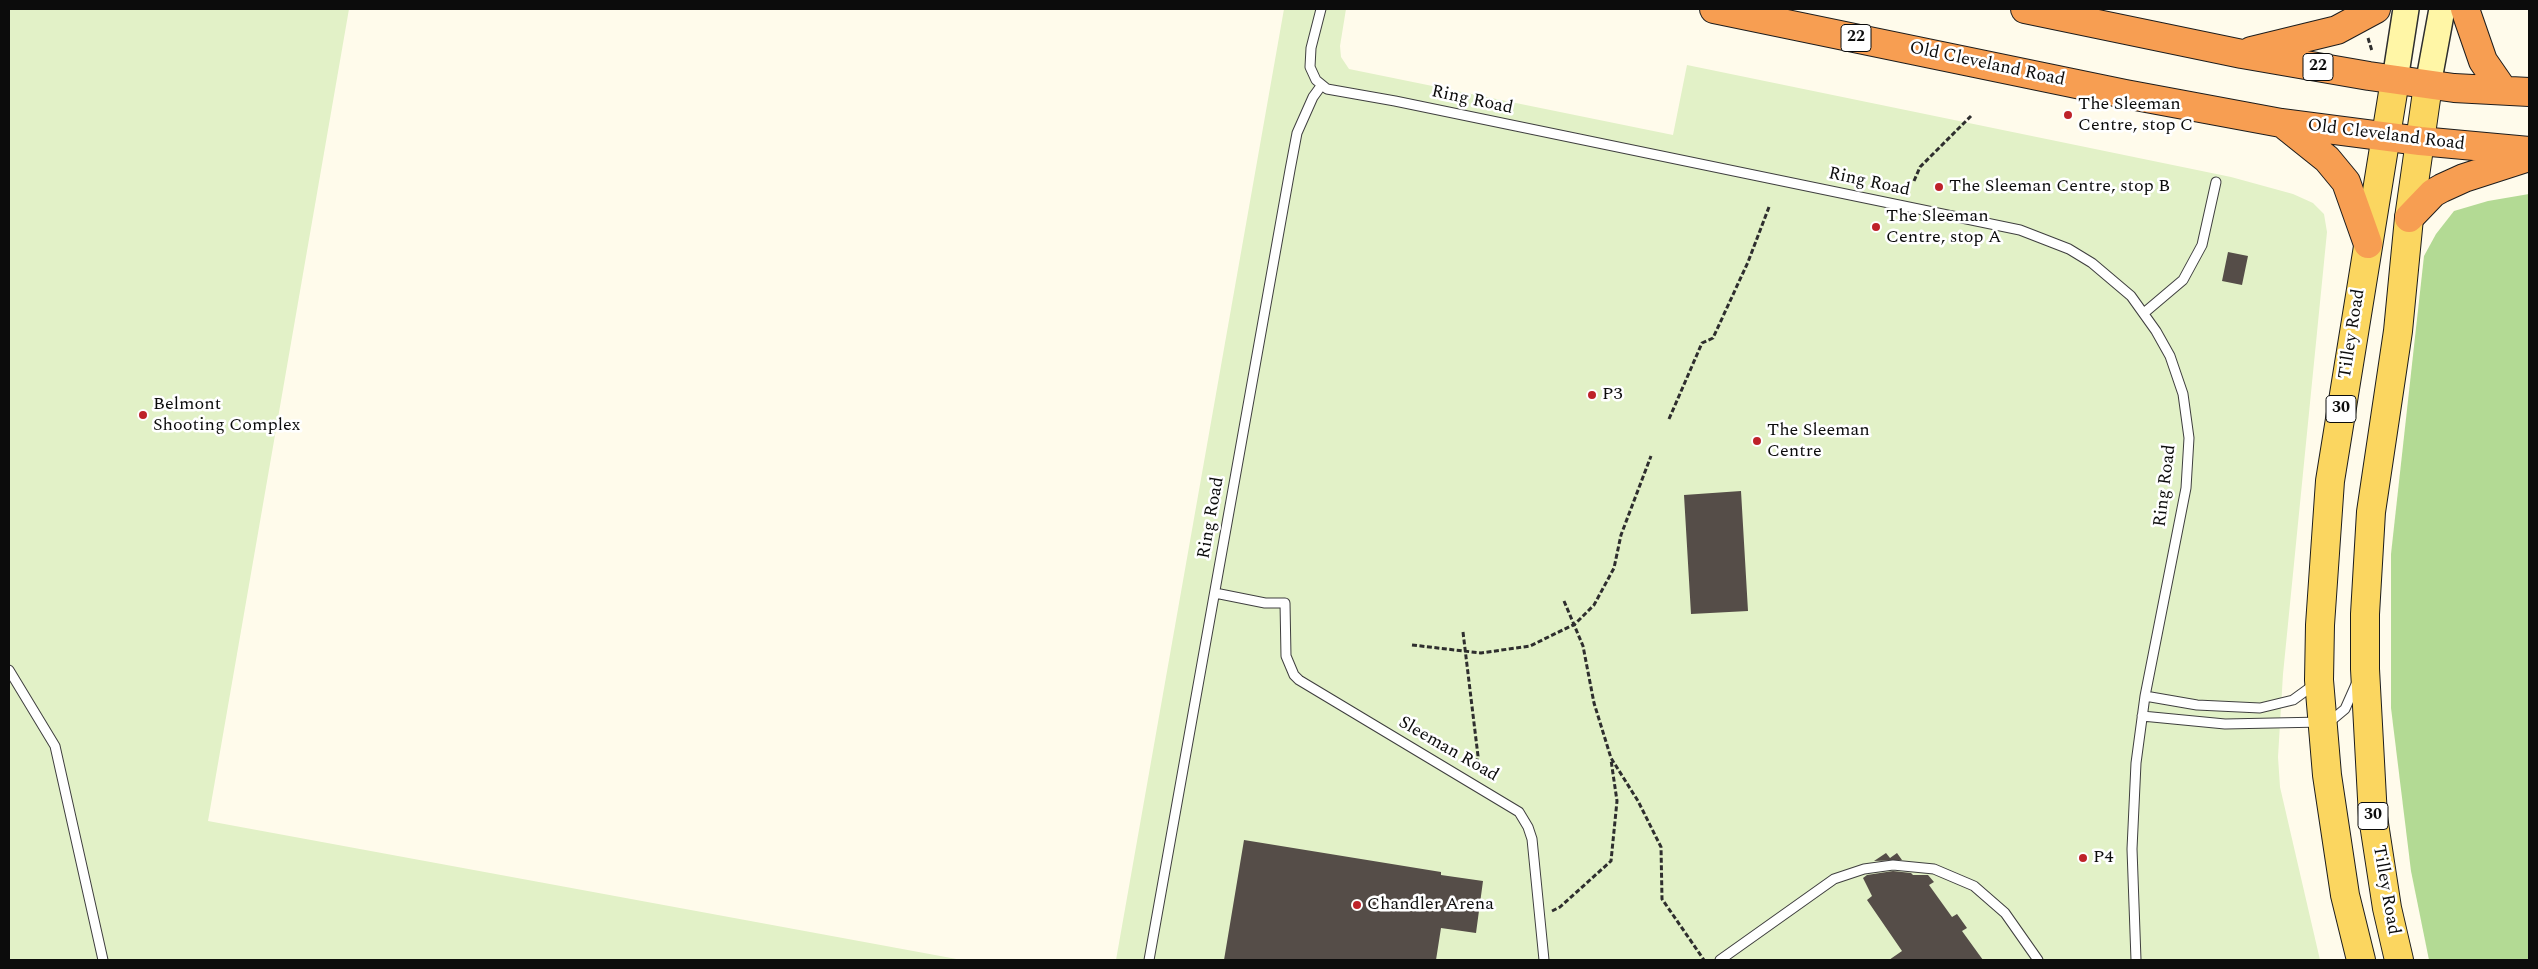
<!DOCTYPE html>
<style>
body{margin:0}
#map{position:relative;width:2538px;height:969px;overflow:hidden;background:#fffbeb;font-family:Spectral,serif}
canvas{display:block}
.frame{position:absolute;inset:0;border:10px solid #0c0c0c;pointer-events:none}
</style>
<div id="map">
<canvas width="2538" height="969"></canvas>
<div class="frame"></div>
</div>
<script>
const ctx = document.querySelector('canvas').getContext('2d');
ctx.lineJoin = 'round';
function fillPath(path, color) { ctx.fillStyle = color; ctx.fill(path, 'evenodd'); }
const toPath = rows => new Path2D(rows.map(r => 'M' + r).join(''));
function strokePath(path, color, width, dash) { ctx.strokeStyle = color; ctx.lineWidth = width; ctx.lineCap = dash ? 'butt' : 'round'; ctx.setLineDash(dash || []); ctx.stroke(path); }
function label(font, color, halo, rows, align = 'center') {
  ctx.font = font + ' Spectral,serif'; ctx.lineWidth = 5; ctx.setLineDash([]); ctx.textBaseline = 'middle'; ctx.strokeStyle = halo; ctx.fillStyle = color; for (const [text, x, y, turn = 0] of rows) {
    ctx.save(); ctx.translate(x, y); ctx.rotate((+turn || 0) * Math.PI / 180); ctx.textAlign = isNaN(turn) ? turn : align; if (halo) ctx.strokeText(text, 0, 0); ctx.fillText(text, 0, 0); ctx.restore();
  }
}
fillPath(toPath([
 [2529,194,2529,960,2429,960,2411,871,2391,708,2391,554,2424,256,2436,234,2454,211,2488,201]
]), '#b3da94');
fillPath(toPath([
 [9,9,349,9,208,821,962,960,9,960],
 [1284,9,1346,9,1340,46,1341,57,1349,69,1673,135,1687,65,2231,177,2293,194,2313,203,2324,214,2327,232,2283,674,2278,757,2280,787,2320,960,1116,960]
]), '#e2f1c7');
fillPath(toPath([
 [2228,252,2248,256,2242,285,2222,281],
 [1741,491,1748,611,1691,614,1684,495],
 [1244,840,1441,872,1441,875,1483,881,1476,933,1441,928,1436,960,1224,960],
 [1886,853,1890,858,1897,853,1902,860,1874,861],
 [1893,871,1911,873,1913,875,1928,875,1934,882,1929,885,1952,917,1957,914,1967,928,1962,931,1983,960,1889,960,1902,951,1867,900,1872,896,1863,878,1867,875]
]), '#554d48');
const lane = toPath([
 [1321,9,1311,48,1310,67,1316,80,1327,89,1395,101,2020,230,2069,249,2092,263,2131,296,2156,331,2170,356,2183,394,2189,438,2186,488,2145,696,2136,763,2132,849,2136,960],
 [2144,313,2183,280,2202,245,2216,182],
 [1215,593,1265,603,1285,603,1286,656,1294,675,1299,680,1519,812,1528,827,1532,839,1544,960],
 [9,670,55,746,103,960],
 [2145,696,2197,705,2260,708,2293,700,2315,684],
 [2142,716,2225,724,2322,722,2333,719,2345,709,2357,682],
 [1149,960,1290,170,1297,133,1313,97,1321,86],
 [1720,960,1834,879,1864,869,1893,865,1934,869,1974,886,2005,913,2038,960]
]);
const secondary = toPath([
 [2395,80,2406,9],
 [2428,85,2442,9]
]);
const primary = toPath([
 [2361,960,2345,895,2327,775,2319,680,2320,625,2330,481,2395,80],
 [2399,960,2387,908,2373,817,2365,669,2365,614,2371,512,2398,331,2409,218,2428,85]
]);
const highway = toPath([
 [1714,9,2125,94,2281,123,2420,141,2529,151],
 [2025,9,2242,54,2369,76,2454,88,2529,92],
 [2465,9,2483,61,2503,90],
 [2251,51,2337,30,2376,9],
 [2282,123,2327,159,2346,182,2368,244],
 [2409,218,2433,193,2442,188,2464,178,2529,157]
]);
strokePath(lane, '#3f3f3f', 11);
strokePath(secondary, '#2e2e2e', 28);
strokePath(primary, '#1d1d1d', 30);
strokePath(highway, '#1d1d1d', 30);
strokePath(toPath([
 [2368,38,2372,51],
 [1914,181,1920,167,1971,116],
 [1669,419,1702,343,1713,338,1748,262,1769,207],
 [1564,601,1583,646,1594,703,1611,758,1638,801,1661,847,1662,899,1704,960],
 [1463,632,1478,756,1475,770],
 [1412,645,1481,653,1530,646,1575,624,1594,605,1614,568,1621,535,1651,456],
 [1552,911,1560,907,1611,861,1617,801,1611,760]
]), '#2e2e2e', 3, [5, 2.5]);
strokePath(lane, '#fff', 9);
strokePath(secondary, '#fff6a6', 25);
strokePath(primary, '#fbd660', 28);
strokePath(highway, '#f79e52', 28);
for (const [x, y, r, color] of [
 [2068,115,5,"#be2229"],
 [1939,187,5,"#be2229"],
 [1876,227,5,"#be2229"],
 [1592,395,5,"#be2229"],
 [143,415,5,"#be2229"],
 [1757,441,5,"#be2229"],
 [2083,858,5,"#be2229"],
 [1357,905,5,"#be2229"]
]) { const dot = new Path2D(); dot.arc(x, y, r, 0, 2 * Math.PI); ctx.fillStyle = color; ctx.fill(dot); strokePath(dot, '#fff', 2); }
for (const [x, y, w] of [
 [1856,38,30],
 [2318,67,30],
 [2341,409,30],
 [2373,816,30]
]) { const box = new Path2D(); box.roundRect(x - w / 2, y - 13.5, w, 27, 4); ctx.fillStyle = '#fff'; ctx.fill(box); strokePath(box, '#0c0c0c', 1); }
label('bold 16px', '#0c0c0c', null, [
 ["22",1856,38],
 ["22",2318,67],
 ["30",2341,409],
 ["30",2373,816]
]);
label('18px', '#0c0c0c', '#fff', [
 ["Old Cleveland Road",1987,65,12],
 ["Ring Road",1472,101,12],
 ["Old Cleveland Road",2386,136,7],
 ["Ring Road",1869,183,12],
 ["Tilley Road",2353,334,-81],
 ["Ring Road",2166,486,-83],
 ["Ring Road",1212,518,-80],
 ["Sleeman Road",1448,750,30],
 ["Tilley Road",2385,890,80]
]);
label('18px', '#0c0c0c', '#fff', [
 ["The Sleeman",2078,105],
 ["Centre, stop C",2078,126],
 ["The Sleeman Centre, stop B",1949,187],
 ["The Sleeman",1886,217],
 ["Centre, stop A",1886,238],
 ["P3",1602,395],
 ["Belmont",153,405],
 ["Shooting Complex",153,426],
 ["The Sleeman",1767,431],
 ["Centre",1767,452],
 ["P4",2093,858],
 ["Chandler Arena",1367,905]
], 'left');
</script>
